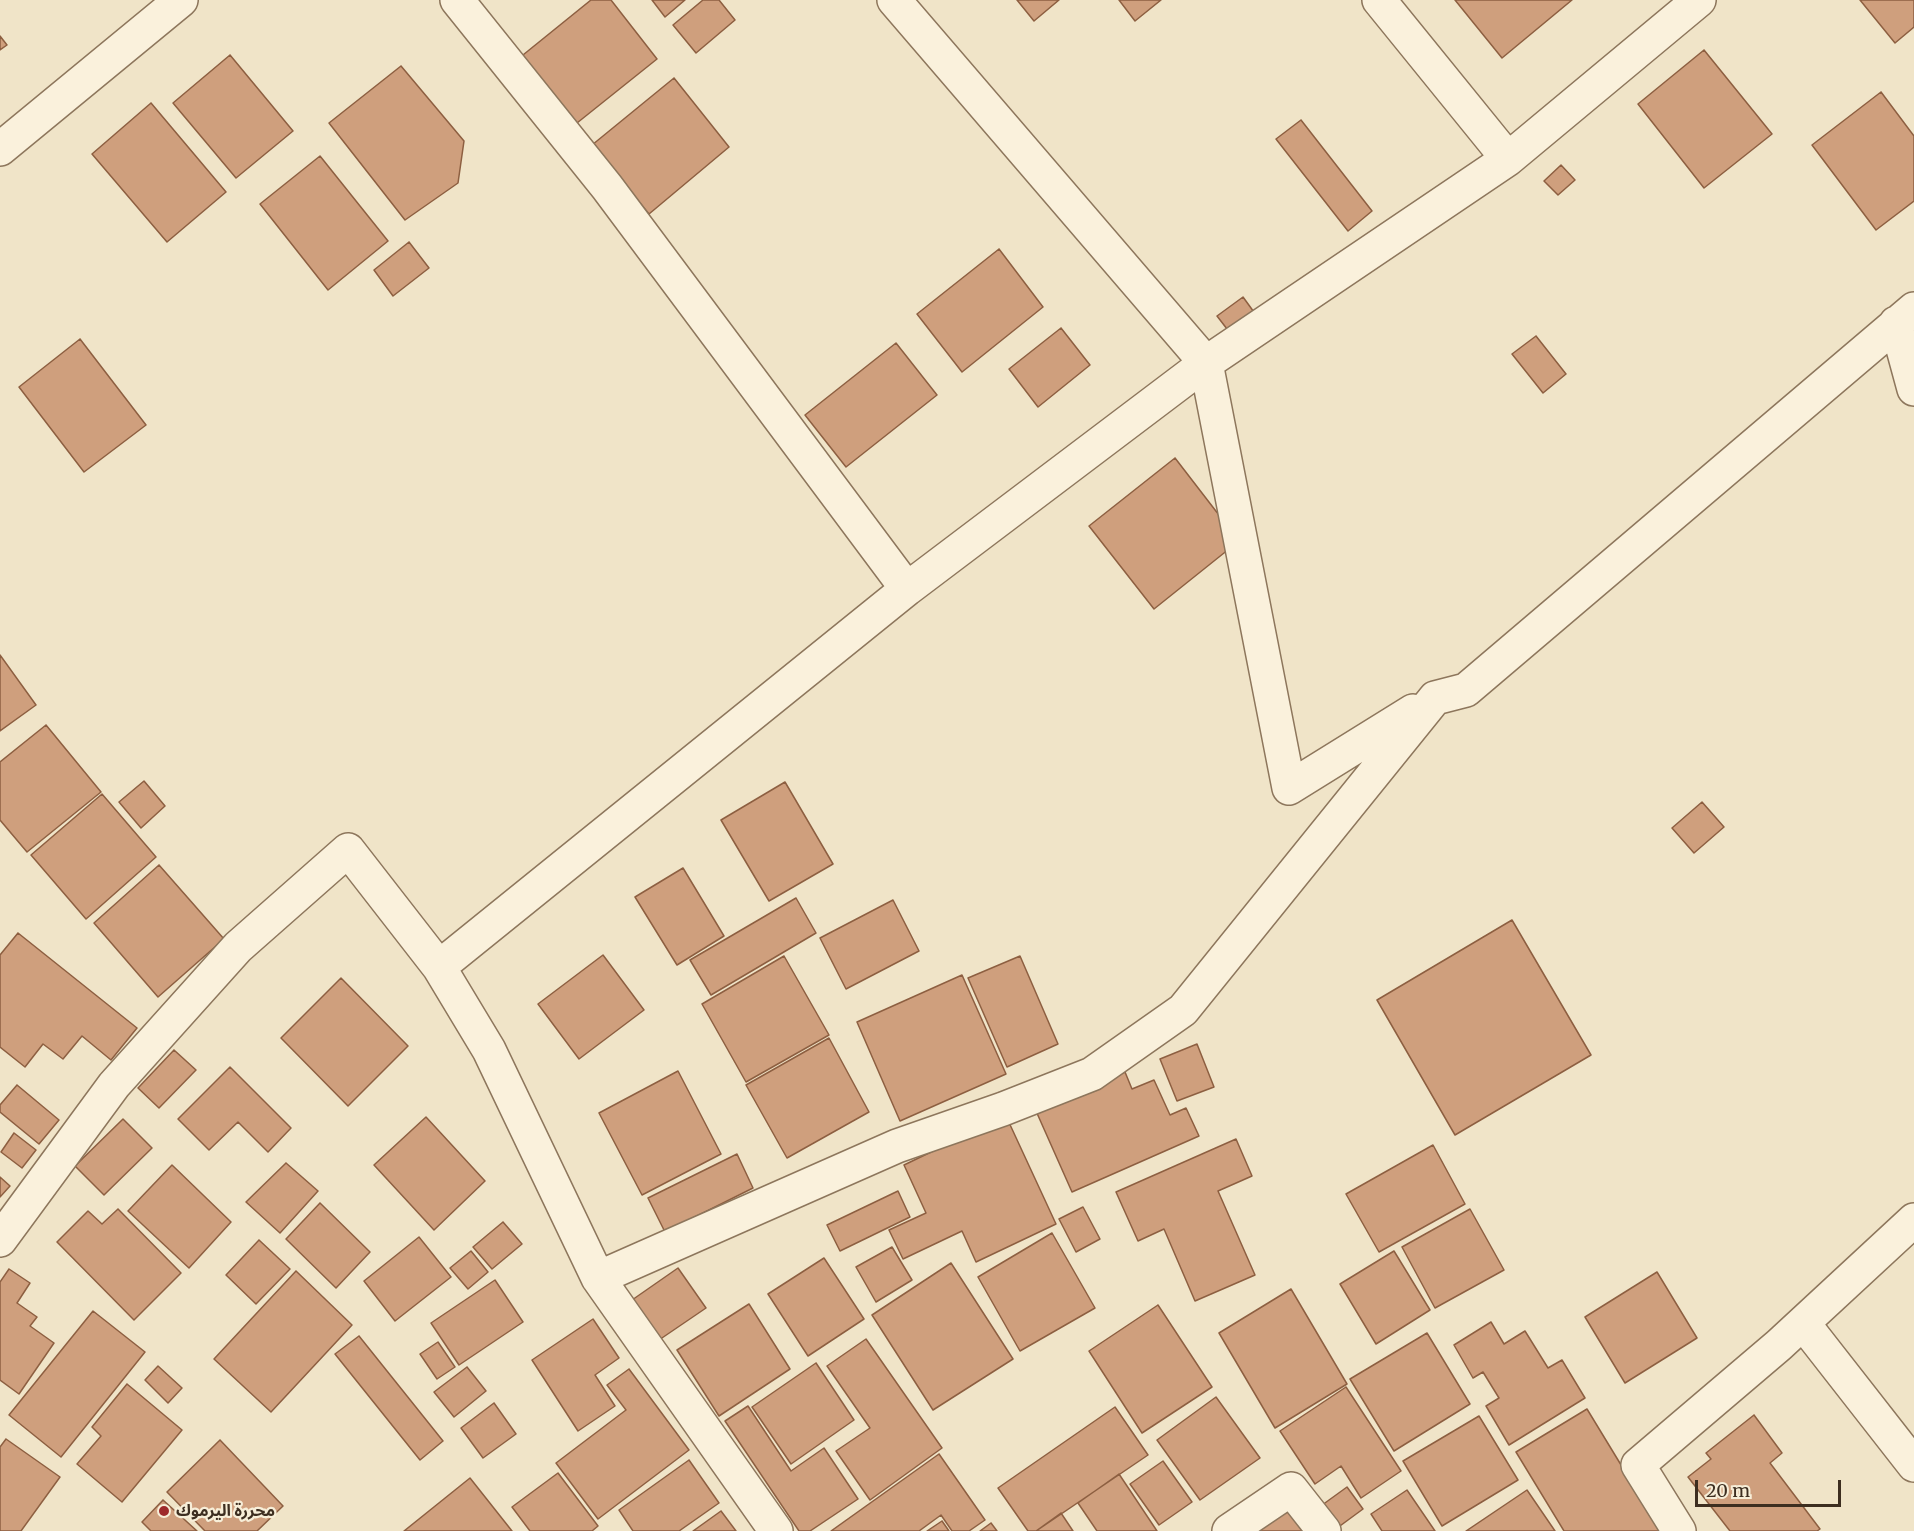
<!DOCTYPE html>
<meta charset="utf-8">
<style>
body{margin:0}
#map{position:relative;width:1914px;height:1531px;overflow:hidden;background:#f0e4c8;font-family:Merriweather,serif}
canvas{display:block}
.scale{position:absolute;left:1695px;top:1480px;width:146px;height:27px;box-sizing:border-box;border:3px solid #3d2e20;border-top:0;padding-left:8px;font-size:18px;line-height:21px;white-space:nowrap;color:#3d2e20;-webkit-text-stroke:4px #f7eed8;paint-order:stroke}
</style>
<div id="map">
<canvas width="1914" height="1531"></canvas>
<div class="scale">20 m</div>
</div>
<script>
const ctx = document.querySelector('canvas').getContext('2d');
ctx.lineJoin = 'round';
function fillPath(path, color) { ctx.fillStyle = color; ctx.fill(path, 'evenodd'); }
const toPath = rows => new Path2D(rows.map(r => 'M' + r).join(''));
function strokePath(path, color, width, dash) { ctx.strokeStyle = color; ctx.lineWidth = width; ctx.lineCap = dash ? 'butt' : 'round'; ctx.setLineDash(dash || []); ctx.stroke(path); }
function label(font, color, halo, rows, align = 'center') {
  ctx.font = font + ' Merriweather,"Noto Sans Arabic",serif'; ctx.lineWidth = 4.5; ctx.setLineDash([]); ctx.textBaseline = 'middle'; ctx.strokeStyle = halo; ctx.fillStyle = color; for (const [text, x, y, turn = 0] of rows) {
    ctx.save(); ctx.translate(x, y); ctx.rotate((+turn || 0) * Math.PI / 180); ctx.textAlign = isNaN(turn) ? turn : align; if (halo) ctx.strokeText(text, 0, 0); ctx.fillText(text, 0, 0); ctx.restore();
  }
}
const building = toPath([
 [591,0,611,0,657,59,572,127,518,59,591,0],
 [652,0,685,0,665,17,652,0],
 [703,0,719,0,735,20,696,53,673,25,703,0],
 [1017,0,1059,0,1034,21,1017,0],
 [1119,0,1161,0,1135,21,1119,0],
 [1455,0,1572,0,1502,58,1455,0],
 [1860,0,1914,0,1914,27,1895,43,1860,0],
 [0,36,7,45,0,50,0,36],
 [1704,50,1772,134,1704,188,1638,104,1704,50],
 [230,55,293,131,236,178,173,103,230,55],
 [401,66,464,141,458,183,405,220,329,123,401,66],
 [674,78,729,147,649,214,592,145,674,78],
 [1881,92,1914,136,1914,201,1876,230,1812,145,1881,92],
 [151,103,226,192,167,242,92,154,151,103],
 [1301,120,1372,211,1348,231,1276,139,1301,120],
 [320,156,388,241,328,290,260,204,320,156],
 [1561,165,1575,180,1558,195,1544,181,1561,165],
 [409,242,429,268,393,296,374,270,409,242],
 [999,249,1043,307,962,372,917,314,999,249],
 [1243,297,1259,319,1234,338,1217,316,1243,297],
 [1061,328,1090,365,1038,407,1009,369,1061,328],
 [1536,336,1566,374,1543,393,1512,354,1536,336],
 [80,339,146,425,84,472,19,387,80,339],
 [896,343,937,395,846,467,805,415,896,343],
 [1175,458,1239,541,1154,609,1089,526,1175,458],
 [0,655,36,705,0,731,0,655],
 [46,725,101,792,27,852,0,820,0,762,46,725],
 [144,781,165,806,141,828,119,802,144,781],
 [785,782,833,864,769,901,721,820,785,782],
 [102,794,156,857,86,919,31,855,102,794],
 [1702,802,1724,827,1694,853,1672,828,1702,802],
 [159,865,224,939,158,997,94,923,159,865],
 [683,868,724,936,677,965,635,897,683,868],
 [796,898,816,933,711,995,690,960,796,898],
 [893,900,919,951,846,989,820,938,893,900],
 [1512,920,1591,1055,1455,1135,1377,1000,1512,920],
 [18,933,137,1028,111,1060,82,1036,63,1059,43,1044,25,1067,0,1047,0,955,18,933],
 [603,955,644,1010,579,1059,538,1004,603,955],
 [784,956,829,1035,746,1082,702,1004,784,956],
 [1020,956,1058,1044,1007,1067,968,978,1020,956],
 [962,975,1006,1074,900,1121,857,1022,962,975],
 [341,978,408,1046,348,1106,281,1038,341,978],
 [829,1038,869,1112,787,1158,746,1085,829,1038],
 [1197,1044,1214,1087,1177,1101,1160,1059,1197,1044],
 [174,1050,196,1070,159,1108,138,1088,174,1050],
 [230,1067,291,1128,268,1152,238,1122,209,1150,178,1119,230,1067],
 [678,1071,721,1154,642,1195,599,1113,678,1071],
 [1125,1072,1132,1089,1154,1080,1170,1115,1186,1108,1199,1136,1072,1192,1036,1111,1125,1072],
 [17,1085,59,1120,39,1144,0,1112,0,1105,17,1085],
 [1006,1116,1056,1224,976,1262,962,1231,903,1259,889,1230,926,1213,904,1165,1006,1116],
 [426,1117,485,1181,434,1230,374,1165,426,1117],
 [123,1119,152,1148,104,1195,75,1166,123,1119],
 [14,1133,36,1150,22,1168,1,1152,14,1133],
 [1236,1139,1252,1176,1218,1191,1255,1275,1195,1301,1164,1229,1138,1241,1116,1192,1236,1139],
 [1433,1145,1465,1204,1379,1252,1346,1194,1433,1145],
 [737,1154,753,1188,665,1232,648,1198,737,1154],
 [286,1163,318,1191,280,1233,246,1202,286,1163],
 [172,1165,231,1222,189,1268,128,1211,172,1165],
 [0,1177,10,1186,0,1197,0,1177],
 [898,1191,910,1217,840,1251,827,1225,898,1191],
 [320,1203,370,1252,336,1288,286,1239,320,1203],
 [1083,1207,1100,1239,1076,1252,1059,1219,1083,1207],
 [118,1209,181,1273,134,1320,57,1242,88,1211,102,1224,118,1209],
 [1470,1209,1504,1270,1435,1308,1402,1247,1470,1209],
 [503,1222,522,1244,492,1269,473,1247,503,1222],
 [1052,1233,1095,1308,1020,1351,978,1277,1052,1233],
 [419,1237,451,1277,395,1321,364,1281,419,1237],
 [259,1240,290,1269,256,1304,226,1275,259,1240],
 [892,1247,912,1280,876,1302,856,1267,892,1247],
 [471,1251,488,1272,468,1289,450,1268,471,1251],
 [1394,1251,1430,1310,1376,1344,1340,1284,1394,1251],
 [824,1258,864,1319,808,1356,768,1294,824,1258],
 [951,1263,1013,1359,933,1410,872,1315,951,1263],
 [678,1268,706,1308,659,1340,632,1300,678,1268],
 [9,1269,30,1283,17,1303,37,1317,30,1326,54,1343,19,1394,0,1380,0,1282,9,1269],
 [296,1271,352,1325,271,1412,214,1359,296,1271],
 [1657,1272,1697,1338,1625,1383,1585,1317,1657,1272],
 [495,1280,523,1322,459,1365,431,1323,495,1280],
 [1291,1289,1347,1384,1275,1428,1219,1333,1291,1289],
 [749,1304,790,1369,719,1416,677,1350,749,1304],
 [1158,1305,1212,1387,1142,1433,1089,1351,1158,1305],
 [93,1311,145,1352,61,1457,9,1415,93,1311],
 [593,1319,619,1358,595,1375,615,1406,578,1431,532,1360,593,1319],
 [1491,1322,1504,1344,1525,1331,1548,1368,1562,1360,1585,1398,1509,1445,1486,1406,1499,1398,1483,1372,1473,1378,1454,1345,1491,1322],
 [1427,1333,1470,1404,1394,1451,1350,1379,1427,1333],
 [359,1336,443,1441,420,1460,335,1354,359,1336],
 [866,1339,942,1448,870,1500,836,1451,870,1428,827,1366,866,1339],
 [438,1342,455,1367,437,1379,420,1354,438,1342],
 [816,1363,854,1420,791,1464,752,1407,816,1363],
 [158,1366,182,1388,168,1403,145,1380,158,1366],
 [467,1367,486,1391,454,1417,434,1392,467,1367],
 [629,1369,689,1450,598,1519,556,1463,626,1410,607,1385,629,1369],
 [127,1384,182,1430,122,1502,77,1464,101,1436,92,1427,127,1384],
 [1346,1387,1401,1471,1361,1498,1341,1466,1315,1484,1280,1431,1346,1387],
 [1216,1397,1260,1458,1200,1500,1157,1440,1216,1397],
 [494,1403,516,1434,483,1458,461,1428,494,1403],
 [748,1406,791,1471,824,1448,858,1499,810,1531,799,1531,725,1421,748,1406],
 [1115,1407,1148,1455,1036,1531,1028,1531,998,1488,1115,1407],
 [1587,1409,1660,1529,1665,1531,1564,1531,1516,1452,1587,1409],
 [1754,1415,1782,1453,1770,1463,1820,1529,1817,1531,1730,1531,1688,1477,1711,1459,1706,1453,1754,1415],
 [1479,1416,1518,1480,1442,1526,1403,1461,1479,1416],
 [6,1439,60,1477,21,1531,0,1531,0,1447,6,1439],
 [220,1440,283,1506,257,1531,205,1531,167,1492,220,1440],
 [939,1454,985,1520,969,1531,952,1531,941,1515,919,1531,831,1531,939,1454],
 [689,1460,719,1503,679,1531,633,1531,619,1510,689,1460],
 [1163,1461,1192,1502,1159,1525,1130,1484,1163,1461],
 [558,1473,598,1526,592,1531,530,1531,512,1507,558,1473],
 [1119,1474,1157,1531,1097,1531,1078,1503,1119,1474],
 [470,1478,512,1531,404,1531,470,1478],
 [1347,1487,1363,1509,1333,1531,1318,1508,1347,1487],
 [1407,1490,1435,1531,1382,1531,1371,1514,1407,1490],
 [1527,1490,1555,1531,1466,1531,1527,1490],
 [1285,1498,1306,1531,1234,1531,1285,1498],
 [163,1500,197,1531,151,1531,142,1522,163,1500],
 [721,1511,736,1531,693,1531,721,1511],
 [1061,1513,1073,1531,1036,1531,1061,1513],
 [942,1521,949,1531,927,1531,942,1521],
 [991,1523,997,1531,980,1531,991,1523]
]);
fillPath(building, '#cf9f7d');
strokePath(building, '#8d5f41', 1.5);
const street = toPath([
 [457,0,607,187,907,589],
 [894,0,1206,363,1289,788,1413,711],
 [1379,0,1508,159],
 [0,149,181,0],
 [1896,323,1914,389],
 [439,967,907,589,1206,363,1508,159,1699,0],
 [0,1240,114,1085,238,947,348,850,439,967,489,1050,598,1278,776,1531],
 [598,1278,897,1146,1003,1109,1092,1074,1183,1010,1435,698,1466,690,1914,309],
 [1803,1323,1914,1465],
 [1229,1531,1291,1489,1324,1531],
 [1679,1531,1638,1465,1779,1345,1914,1220]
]);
strokePath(street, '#8d765c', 36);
strokePath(street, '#faf1dc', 33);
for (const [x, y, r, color] of [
 [164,1511,6,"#9e2a2b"]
]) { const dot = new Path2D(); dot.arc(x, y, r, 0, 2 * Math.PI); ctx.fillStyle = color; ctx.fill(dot); strokePath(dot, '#f7eed8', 2); }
label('bold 16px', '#3d2e20', '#f7eed8', [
 ["محررة اليرموك",176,1511]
], 'left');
</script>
